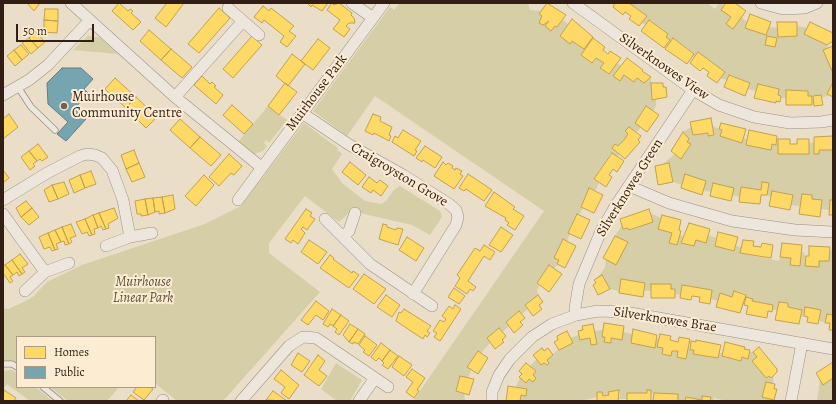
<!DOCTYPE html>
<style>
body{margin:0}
#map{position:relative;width:836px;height:404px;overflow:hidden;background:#eadec8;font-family:Alegreya,serif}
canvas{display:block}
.frame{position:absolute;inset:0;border:4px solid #321e14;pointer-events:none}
.legend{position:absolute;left:16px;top:336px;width:140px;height:52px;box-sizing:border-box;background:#fbecd2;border:1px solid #ab9a86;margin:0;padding:5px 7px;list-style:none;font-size:12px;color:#321e14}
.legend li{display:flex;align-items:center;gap:8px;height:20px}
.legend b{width:20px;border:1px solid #ab9a86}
.scale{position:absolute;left:16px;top:24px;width:78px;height:18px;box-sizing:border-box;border:2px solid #321e14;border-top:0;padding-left:5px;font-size:12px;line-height:14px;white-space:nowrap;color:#321e14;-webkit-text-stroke:3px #fbecd2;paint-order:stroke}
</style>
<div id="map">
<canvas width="836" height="404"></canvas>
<div class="frame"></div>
<ul class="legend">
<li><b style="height:11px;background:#ffd966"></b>Homes</li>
<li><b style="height:11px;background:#76a5af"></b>Public</li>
</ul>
<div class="scale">50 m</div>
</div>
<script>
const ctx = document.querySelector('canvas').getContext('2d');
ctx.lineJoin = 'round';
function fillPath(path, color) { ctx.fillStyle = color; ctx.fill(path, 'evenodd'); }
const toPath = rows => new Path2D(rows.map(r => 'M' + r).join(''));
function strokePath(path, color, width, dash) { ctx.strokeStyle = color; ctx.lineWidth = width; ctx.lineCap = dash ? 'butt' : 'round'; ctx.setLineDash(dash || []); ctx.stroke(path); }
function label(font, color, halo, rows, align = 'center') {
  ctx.font = font + ' Alegreya,serif'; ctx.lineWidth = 4; ctx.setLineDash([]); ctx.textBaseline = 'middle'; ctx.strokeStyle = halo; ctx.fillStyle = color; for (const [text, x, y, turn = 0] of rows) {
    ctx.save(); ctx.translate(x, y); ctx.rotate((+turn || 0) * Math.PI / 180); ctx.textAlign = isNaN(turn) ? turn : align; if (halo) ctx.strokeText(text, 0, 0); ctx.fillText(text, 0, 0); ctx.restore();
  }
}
fillPath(toPath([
 [400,3,528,3,530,10,542,11,539,14,542,16,540,23,543,25,549,21,545,26,551,31,555,26,557,27,563,20,568,24,560,36,570,43,572,41,585,50,581,55,592,63,596,58,604,63,600,68,608,74,617,63,621,66,613,76,620,81,624,75,634,82,637,78,644,83,651,77,652,100,656,100,656,106,653,111,646,106,635,123,641,127,637,132,629,127,625,131,628,134,624,140,618,146,615,144,612,148,619,154,617,157,611,153,594,179,599,183,595,191,589,188,581,206,583,208,579,215,577,214,568,232,570,234,567,241,563,239,554,258,559,260,556,266,554,269,549,265,537,283,540,285,537,290,538,295,525,305,528,309,522,314,519,311,506,322,509,326,502,332,499,328,487,338,490,343,481,353,478,351,467,367,471,370,468,378,460,376,456,391,464,393,465,401,413,401,544,211,375,96,347,136,313,111,390,7,394,10],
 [629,3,707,3,715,9,719,3,722,3,731,17,726,24,732,28,741,17,747,22,745,28,766,35,769,27,778,28,778,37,797,36,797,26,807,28,804,34,827,45,828,48,824,50,833,73,833,82,827,94,829,95,822,98,821,95,808,96,808,91,787,90,786,98,781,98,781,96,778,95,779,89,758,84,756,91,748,89,750,83,730,75,727,80,721,78,725,72,698,52,693,58,692,57,694,53,673,38,671,41,666,37,668,34,650,20,646,25,642,23,646,16],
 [88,36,99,37,118,54,73,50],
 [268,106,287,120,269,143,266,140,264,143,267,146,263,151,254,154,249,151,238,142],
 [304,123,338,148,337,150,342,154,332,169,342,183,365,201,381,204,386,201,394,190,400,186,440,211,442,217,430,235,412,225,351,211,339,222,305,196,269,243,269,253,320,292,223,401,177,401,155,383,155,337,17,337,17,362,3,361,3,308,8,309,24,302,34,296,47,282,82,265,205,224,241,206],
 [712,126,722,130,720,136,742,143,744,138,747,139,746,145,778,144,778,154,809,154,809,143,814,142,814,154,819,150,833,150,833,200,830,200,829,210,821,209,812,199,812,195,802,194,800,206,791,205,793,195,773,191,771,197,767,195,769,183,762,183,761,190,741,187,740,197,732,195,734,188,713,183,711,192,703,190,706,181,686,175,682,185,673,182,669,163,663,164,675,154,682,158,691,145,687,142,689,139,683,132,691,127,693,135,708,133,709,136,714,135],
 [650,213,661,218,658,229,672,233,669,243,677,245,680,235,683,236,681,243,694,246,696,240,708,235,716,238,715,246,734,251,736,246,742,247,741,253,779,261,780,257,791,258,791,265,799,266,801,250,806,256,805,266,819,266,819,261,829,261,830,250,833,251,833,315,827,314,825,322,819,321,821,310,805,308,804,316,801,317,802,310,788,307,788,303,779,302,777,311,772,309,773,305,752,301,753,299,746,297,746,294,734,291,732,297,720,293,718,301,711,299,712,290,682,285,680,295,675,294,675,289,671,289,671,284,651,284,651,291,647,291,644,290,645,283,621,279,619,291,610,289,602,275,597,278,605,268,606,259,627,242,615,236,622,225,623,229,628,228,629,230,653,222],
 [603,330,602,336,605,337,604,342,610,343,611,338,622,340,623,332,633,334,631,343,655,347,657,339,659,339,657,347,663,348,662,354,671,356,672,351,678,351,677,357,686,359,688,349,694,350,694,354,718,358,719,353,723,353,722,356,741,361,742,357,748,359,750,352,753,352,757,357,752,361,766,378,774,375,773,384,766,382,762,396,771,399,770,401,727,401,714,398,713,401,710,401,710,397,703,396,702,400,687,397,685,401,678,401,678,394,651,393,647,390,647,393,627,393,627,399,618,399,620,396,619,390,608,392,609,395,603,396,602,392,597,392,598,397,578,401,520,401,521,395,526,396,527,389,516,387,520,378,526,383,529,379,533,382,536,378,533,375,536,371,530,366,537,359,541,365,544,363,547,365,549,363,547,360,553,355,553,354,570,338,579,335,580,340,590,338,594,331],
 [336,363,362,380,350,401,337,401,321,389],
 [12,370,17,373,17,387,35,387,53,401,30,401,7,384,3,389,3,371],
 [833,378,833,401,817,401,820,379,823,384],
 [50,387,119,387,107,401,68,401]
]), '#d5cea6');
const homes = toPath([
 [27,3,40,3,34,11,27,3],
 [119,3,128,11,130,9,133,11,131,13,141,22,133,30,112,11,119,3],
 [167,3,184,3,166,27,155,18,167,3],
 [307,3,328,3,322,11,312,5,311,7,307,3],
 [332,3,334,5,339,3,352,13,351,15,354,18,355,23,349,23,346,26,350,29,344,37,333,29,340,20,327,10,332,3],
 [547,3,566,15,557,27,555,26,551,31,545,26,549,21,543,25,539,23,542,16,539,14,547,3],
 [615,3,629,3,647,16,639,26,629,19,631,16,625,12,623,15,613,7,615,3],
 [726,3,735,3,746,11,733,29,726,24,731,17,721,10,726,3],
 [263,6,269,11,271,8,294,26,289,31,296,36,287,47,280,42,284,36,264,20,262,23,254,17,263,6],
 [219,8,230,18,199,53,188,44,219,8],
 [45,9,58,9,58,21,44,20,45,9],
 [750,14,771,22,766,35,745,28,750,14],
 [572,19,593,37,584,49,572,41,570,44,560,36,572,19],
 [44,20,58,21,57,33,44,32,44,20],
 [649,20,668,34,666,37,670,40,664,48,641,31,649,20],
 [777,22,797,22,797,36,778,37,777,22],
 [810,22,833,33,833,41,827,45,804,34,810,22],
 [32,28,45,42,38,48,29,38,31,36,27,31,32,28],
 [149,30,171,49,161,60,140,41,149,30],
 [252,36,262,45,233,78,223,69,252,36],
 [767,36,777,38,775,47,765,45,767,36],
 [29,38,38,48,31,54,22,43,29,38],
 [593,38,605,47,603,50,608,54,610,51,621,58,609,74,600,68,604,63,596,58,592,63,581,55,593,38],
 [673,38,694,54,687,64,665,49,673,38],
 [318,39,330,48,313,70,301,61,318,39],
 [21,45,29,54,22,60,14,50,21,45],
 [833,46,833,73,823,50,833,46],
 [171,49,192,67,182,78,161,60,171,49],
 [14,50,22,60,15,66,7,56,14,50],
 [698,52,725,72,717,83,707,76,709,72,703,68,700,71,690,63,698,52],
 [292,54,305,64,288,86,276,76,292,54],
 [627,58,643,70,642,71,651,77,644,83,637,78,634,82,624,75,620,81,613,76,627,58],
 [729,75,750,83,745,96,724,87,729,75],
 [202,76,210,84,212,82,216,86,214,87,223,95,216,104,194,85,202,76],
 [115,78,136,97,126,108,105,89,115,78],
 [833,82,833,97,827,94,833,82],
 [285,83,297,92,279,115,268,106,285,83],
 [651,83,663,83,663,87,666,87,667,97,652,100,651,83],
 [758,84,779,89,778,95,781,96,780,102,776,101,776,103,754,98,758,84],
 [786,90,808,91,808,96,812,96,812,105,786,105,786,90],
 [821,95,823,105,814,106,813,96,821,95],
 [136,97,157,117,146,128,126,108,136,97],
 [232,105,253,124,244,134,223,115,232,105],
 [646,106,659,115,647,132,635,123,646,106],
 [9,114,18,127,3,139,3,119,9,114],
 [373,114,381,117,380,121,392,127,389,135,391,136,389,141,374,133,373,135,365,131,373,114],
 [711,118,714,135,708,136,708,133,693,135,690,122,711,118],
 [180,119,200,137,190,148,170,130,180,119],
 [721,123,746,129,742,143,720,136,722,130,719,129,721,123],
 [629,127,641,136,638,140,640,142,625,159,612,148,615,144,618,146,624,140,628,134,625,131,629,127],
 [403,130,421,141,415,150,417,151,414,156,392,142,395,136,398,138,403,130],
 [749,130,777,136,776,145,772,144,771,150,746,145,749,130],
 [683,132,689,139,687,142,691,144,681,159,671,151,683,132],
 [833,136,833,150,819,150,819,154,814,154,814,137,833,136],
 [200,137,221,155,211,166,190,148,200,137],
 [778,139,790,139,790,144,797,144,797,139,809,139,809,154,778,154,778,139],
 [38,144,48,157,42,161,40,159,37,161,29,151,38,144],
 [425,146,442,157,435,168,423,160,422,162,416,158,425,146],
 [134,150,139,163,126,169,121,155,134,150],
 [29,151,37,161,33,164,35,166,30,170,21,157,29,151],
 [612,153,624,161,617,172,613,169,609,175,612,177,606,187,594,179,612,153],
 [229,154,242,166,234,175,231,173,219,186,209,177,229,154],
 [350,162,366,175,358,185,342,172,350,162],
 [443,162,446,165,448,163,453,166,452,168,455,170,456,168,462,171,460,174,463,176,454,189,434,176,443,162],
 [139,163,145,177,132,182,126,169,139,163],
 [669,163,673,182,658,185,655,166,669,163],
 [3,170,9,178,3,183,3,170],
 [91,171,96,184,85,188,80,175,91,171],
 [468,174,492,190,484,201,466,189,464,191,459,188,468,174],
 [685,174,706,181,702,195,681,188,685,174],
 [80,175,85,188,74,193,69,180,80,175],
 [204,175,214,185,196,206,185,196,204,175],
 [369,177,377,183,380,180,388,186,381,196,373,190,371,193,362,187,369,177],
 [64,182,69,194,58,199,52,185,64,182],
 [762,182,769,183,767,195,761,195,760,204,739,202,741,187,761,190,762,182],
 [713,183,734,188,731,201,710,196,713,183],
 [52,185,58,199,49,202,44,190,52,185],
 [589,188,603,195,594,213,581,207,589,188],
 [772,191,793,195,790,210,769,206,772,191],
 [494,192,515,207,513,209,524,216,515,230,507,225,509,223,505,220,506,218,485,206,494,192],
 [802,194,812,195,812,199,822,200,820,217,799,214,802,194],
 [173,195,175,209,165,213,162,197,173,195],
 [162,197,165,213,159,214,159,211,155,212,153,198,162,197],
 [153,198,155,212,148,215,145,199,153,198],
 [145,199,148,215,141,216,141,214,137,214,135,201,145,199],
 [830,200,833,200,833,215,829,215,830,200],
 [26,201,32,208,21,217,16,208,26,201],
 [32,208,39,217,29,225,21,217,32,208],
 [114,208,118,218,108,224,109,228,106,229,99,213,114,208],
 [306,209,312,213,310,216,315,219,307,230,303,227,301,229,305,233,298,244,293,240,291,243,285,239,306,209],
 [649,209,653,222,629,230,628,228,623,229,620,219,649,209],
 [99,213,106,229,103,230,101,226,98,228,93,215,99,213],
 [577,214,590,220,581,239,568,233,577,214],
 [93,215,98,228,94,229,95,234,92,235,85,219,93,215],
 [662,215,681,220,679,230,681,231,677,245,669,243,672,233,658,229,662,215],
 [85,219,92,235,89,236,87,232,82,234,76,222,85,219],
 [689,223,710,229,706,243,696,240,694,246,681,243,689,223],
 [71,224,76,236,70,238,72,242,69,244,62,227,71,224],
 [383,224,387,225,387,227,396,230,397,228,403,229,398,245,379,239,383,224],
 [62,227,69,244,65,245,64,241,61,242,55,230,62,227],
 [501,227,513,235,501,252,489,245,501,227],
 [55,230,61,242,56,244,58,249,55,250,48,233,55,230],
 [718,232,738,237,734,251,715,246,718,232],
 [48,233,55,250,52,251,50,247,44,249,39,237,48,233],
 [615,236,628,242,616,265,603,258,615,236],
 [407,237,424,248,416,261,399,250,407,237],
 [563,239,576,246,565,268,557,264,559,260,554,258,563,239],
 [309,240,327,252,318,264,301,252,309,240],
 [743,240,754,241,753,246,761,247,762,243,773,245,771,258,740,253,743,240],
 [782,243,802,245,800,266,790,265,791,258,780,257,782,243],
 [484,245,495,252,490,260,484,256,468,281,476,287,473,291,470,289,467,294,455,286,460,278,457,275,475,248,480,251,484,245],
 [809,246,830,247,829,261,819,261,819,267,805,266,806,256,809,256,809,246],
 [20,254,28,264,22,268,25,272,22,274,12,260,20,254],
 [330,255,334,258,333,259,352,273,353,271,359,275,349,288,320,268,330,255],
 [12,260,22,274,19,276,17,272,13,275,5,265,12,260],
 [5,265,13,275,10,277,13,281,10,283,3,273,3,266,5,265],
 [549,265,562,274,549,292,537,283,549,265],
 [364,274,386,289,374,304,353,289,364,274],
 [602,275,610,289,598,295,593,285,596,283,594,280,602,275],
 [621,279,645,283,643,297,619,293,621,279],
 [651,284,671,284,671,289,675,289,675,298,651,298,651,284],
 [682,285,712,290,710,304,699,302,700,297,692,296,691,300,680,298,682,285],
 [454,288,465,296,459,304,448,297,454,288],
 [734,291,746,295,740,313,716,307,720,293,732,297,734,291],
 [386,295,400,305,392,317,377,307,386,295],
 [538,295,543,302,539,305,542,309,533,316,525,305,538,295],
 [746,297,753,299,752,301,773,305,772,312,768,311,767,318,746,314,748,306,744,305,746,297],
 [316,301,329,311,323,320,316,315,308,325,301,320,316,301],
 [779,302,788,303,788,307,802,310,799,324,775,320,779,302],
 [455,305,461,309,440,341,434,337,437,333,433,331,440,320,444,322,446,319,442,316,449,306,453,309,455,305],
 [805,307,821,310,818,324,807,322,808,317,804,316,805,307],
 [332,309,341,315,333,326,330,324,328,327,323,324,332,309],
 [404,309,431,326,427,331,430,333,427,337,425,335,423,339,396,321,399,312,401,313,404,309],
 [519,311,525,318,520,322,523,325,514,333,506,322,519,311],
 [827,314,833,315,833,330,829,330,830,323,825,323,827,314],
 [341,315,349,321,339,335,335,332,337,329,333,326,341,315],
 [604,323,624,326,622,340,611,338,611,343,604,342,605,337,602,337,604,323],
 [350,324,358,329,349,342,343,335,350,324],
 [593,324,597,344,591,345,590,338,580,340,578,331,583,330,582,326,593,324],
 [499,328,506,336,502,340,504,342,495,349,487,338,499,328],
 [358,329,365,334,358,344,354,342,353,344,349,342,358,329],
 [633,329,657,335,655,348,631,343,633,329],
 [567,331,573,343,559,350,554,342,558,340,557,336,567,331],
 [660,334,671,336,670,340,678,342,679,337,690,339,686,359,677,357,678,351,672,351,671,356,662,354,663,348,657,347,660,334],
 [365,336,377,345,369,356,363,352,365,350,359,345,365,336],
 [696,340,721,345,718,358,693,354,694,350,690,350,691,341,696,342,696,340],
 [725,342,745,347,744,349,750,350,748,359,742,357,741,361,722,356,725,342],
 [381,343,390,350,382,361,379,358,376,361,371,357,381,343],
 [759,347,777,369,777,372,771,378,769,376,766,378,752,361,757,357,753,352,759,347],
 [542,348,544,351,548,348,553,355,547,360,549,363,547,365,544,363,541,365,533,355,542,348],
 [390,350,398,356,388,369,382,365,384,363,382,361,390,350],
 [478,351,488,358,478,374,467,367,478,351],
 [298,353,310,361,302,372,291,365,298,353],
 [318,355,325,361,319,370,327,376,319,386,304,375,318,355],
 [399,356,412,365,404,376,392,367,399,356],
 [833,362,833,378,823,385,816,373,833,362],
 [526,363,536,371,533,375,536,378,533,382,529,379,526,383,519,377,522,374,519,371,526,363],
 [412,369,425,378,417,390,419,391,414,398,406,392,413,382,406,377,412,369],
 [281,370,299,385,289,399,281,393,285,387,274,379,281,370],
 [460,376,474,379,469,395,456,391,460,376],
 [766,382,775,384,774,389,777,389,774,400,762,397,766,382],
 [508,386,527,389,526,396,521,395,520,401,506,401,508,386],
 [137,387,150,387,153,389,144,400,133,392,137,387],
 [4,390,16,398,14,401,3,401,4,390],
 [619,390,618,401,597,401,597,392,602,392,603,396,609,395,608,392,619,390],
 [647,390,651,390,651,401,627,401,627,393,647,393,647,390],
 [273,391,287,401,266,400,273,391],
 [654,393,678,394,678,401,653,401,654,393],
 [131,395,139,401,126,401,131,395],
 [702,396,711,397,710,401,685,401,686,397,702,400,702,396]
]);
fillPath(homes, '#ffd966');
strokePath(homes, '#c2a14d', 1);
const public = toPath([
 [62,68,81,68,93,79,84,89,88,93,75,108,86,119,66,141,57,134,68,122,48,104,47,83,62,68]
]);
fillPath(public, '#76a5af');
strokePath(public, '#627c80', 1);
const service = toPath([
 [18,87,31,107,55,130],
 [3,364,12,364,17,367],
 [43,387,60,401]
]);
const minor = toPath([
 [71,3,175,97,261,167],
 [352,3,373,18],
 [573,3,693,90,719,105,754,117,790,123,821,122,833,120],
 [761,3,783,9,805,8,817,3],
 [228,8,259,35],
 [3,95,29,80,48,65,90,20],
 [175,97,243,21],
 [302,113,348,144,403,175,449,204,456,210,458,217,456,225,413,294],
 [629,186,669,203,732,221,795,230,833,232],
 [3,200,47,173,80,156,87,154,95,155,102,158,112,170,123,200,130,237],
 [238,200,384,3],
 [3,214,45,272],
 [325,219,370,264,432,306],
 [343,237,349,231,355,213],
 [106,246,130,237,152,233],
 [25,291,45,272,69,263],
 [576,315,575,308,579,284,601,231,616,205,693,90],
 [375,378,388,387],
 [162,401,163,400],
 [241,401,289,346,303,337,316,338,375,378,359,401],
 [492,401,492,392,499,375,510,359,532,337,552,324,576,315,598,311,625,312,833,349],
 [791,401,802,343]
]);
strokePath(service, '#999083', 7);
strokePath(minor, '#999083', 12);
strokePath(service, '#ede6dc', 5.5);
strokePath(minor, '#ede6dc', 11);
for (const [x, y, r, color] of [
 [64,106,4,"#726153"]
]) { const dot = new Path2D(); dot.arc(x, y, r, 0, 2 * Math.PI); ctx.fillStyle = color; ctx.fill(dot); strokePath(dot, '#fbecd2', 1.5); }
label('14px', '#321e14', '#fbecd2', [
 ["Silverknowes View",664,67,35],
 ["Muirhouse Park",317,93,-53],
 ["Craigroyston Grove",399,175,31],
 ["Silverknowes Green",630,188,-58],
 ["Silverknowes Brae",665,320,9]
]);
label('14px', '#321e14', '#fbecd2', [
 ["Muirhouse",72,98],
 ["Community Centre",72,114]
], 'left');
label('italic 14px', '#5e4f38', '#fbecd2', [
 ["Muirhouse",143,283],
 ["Linear Park",143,299]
]);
</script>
